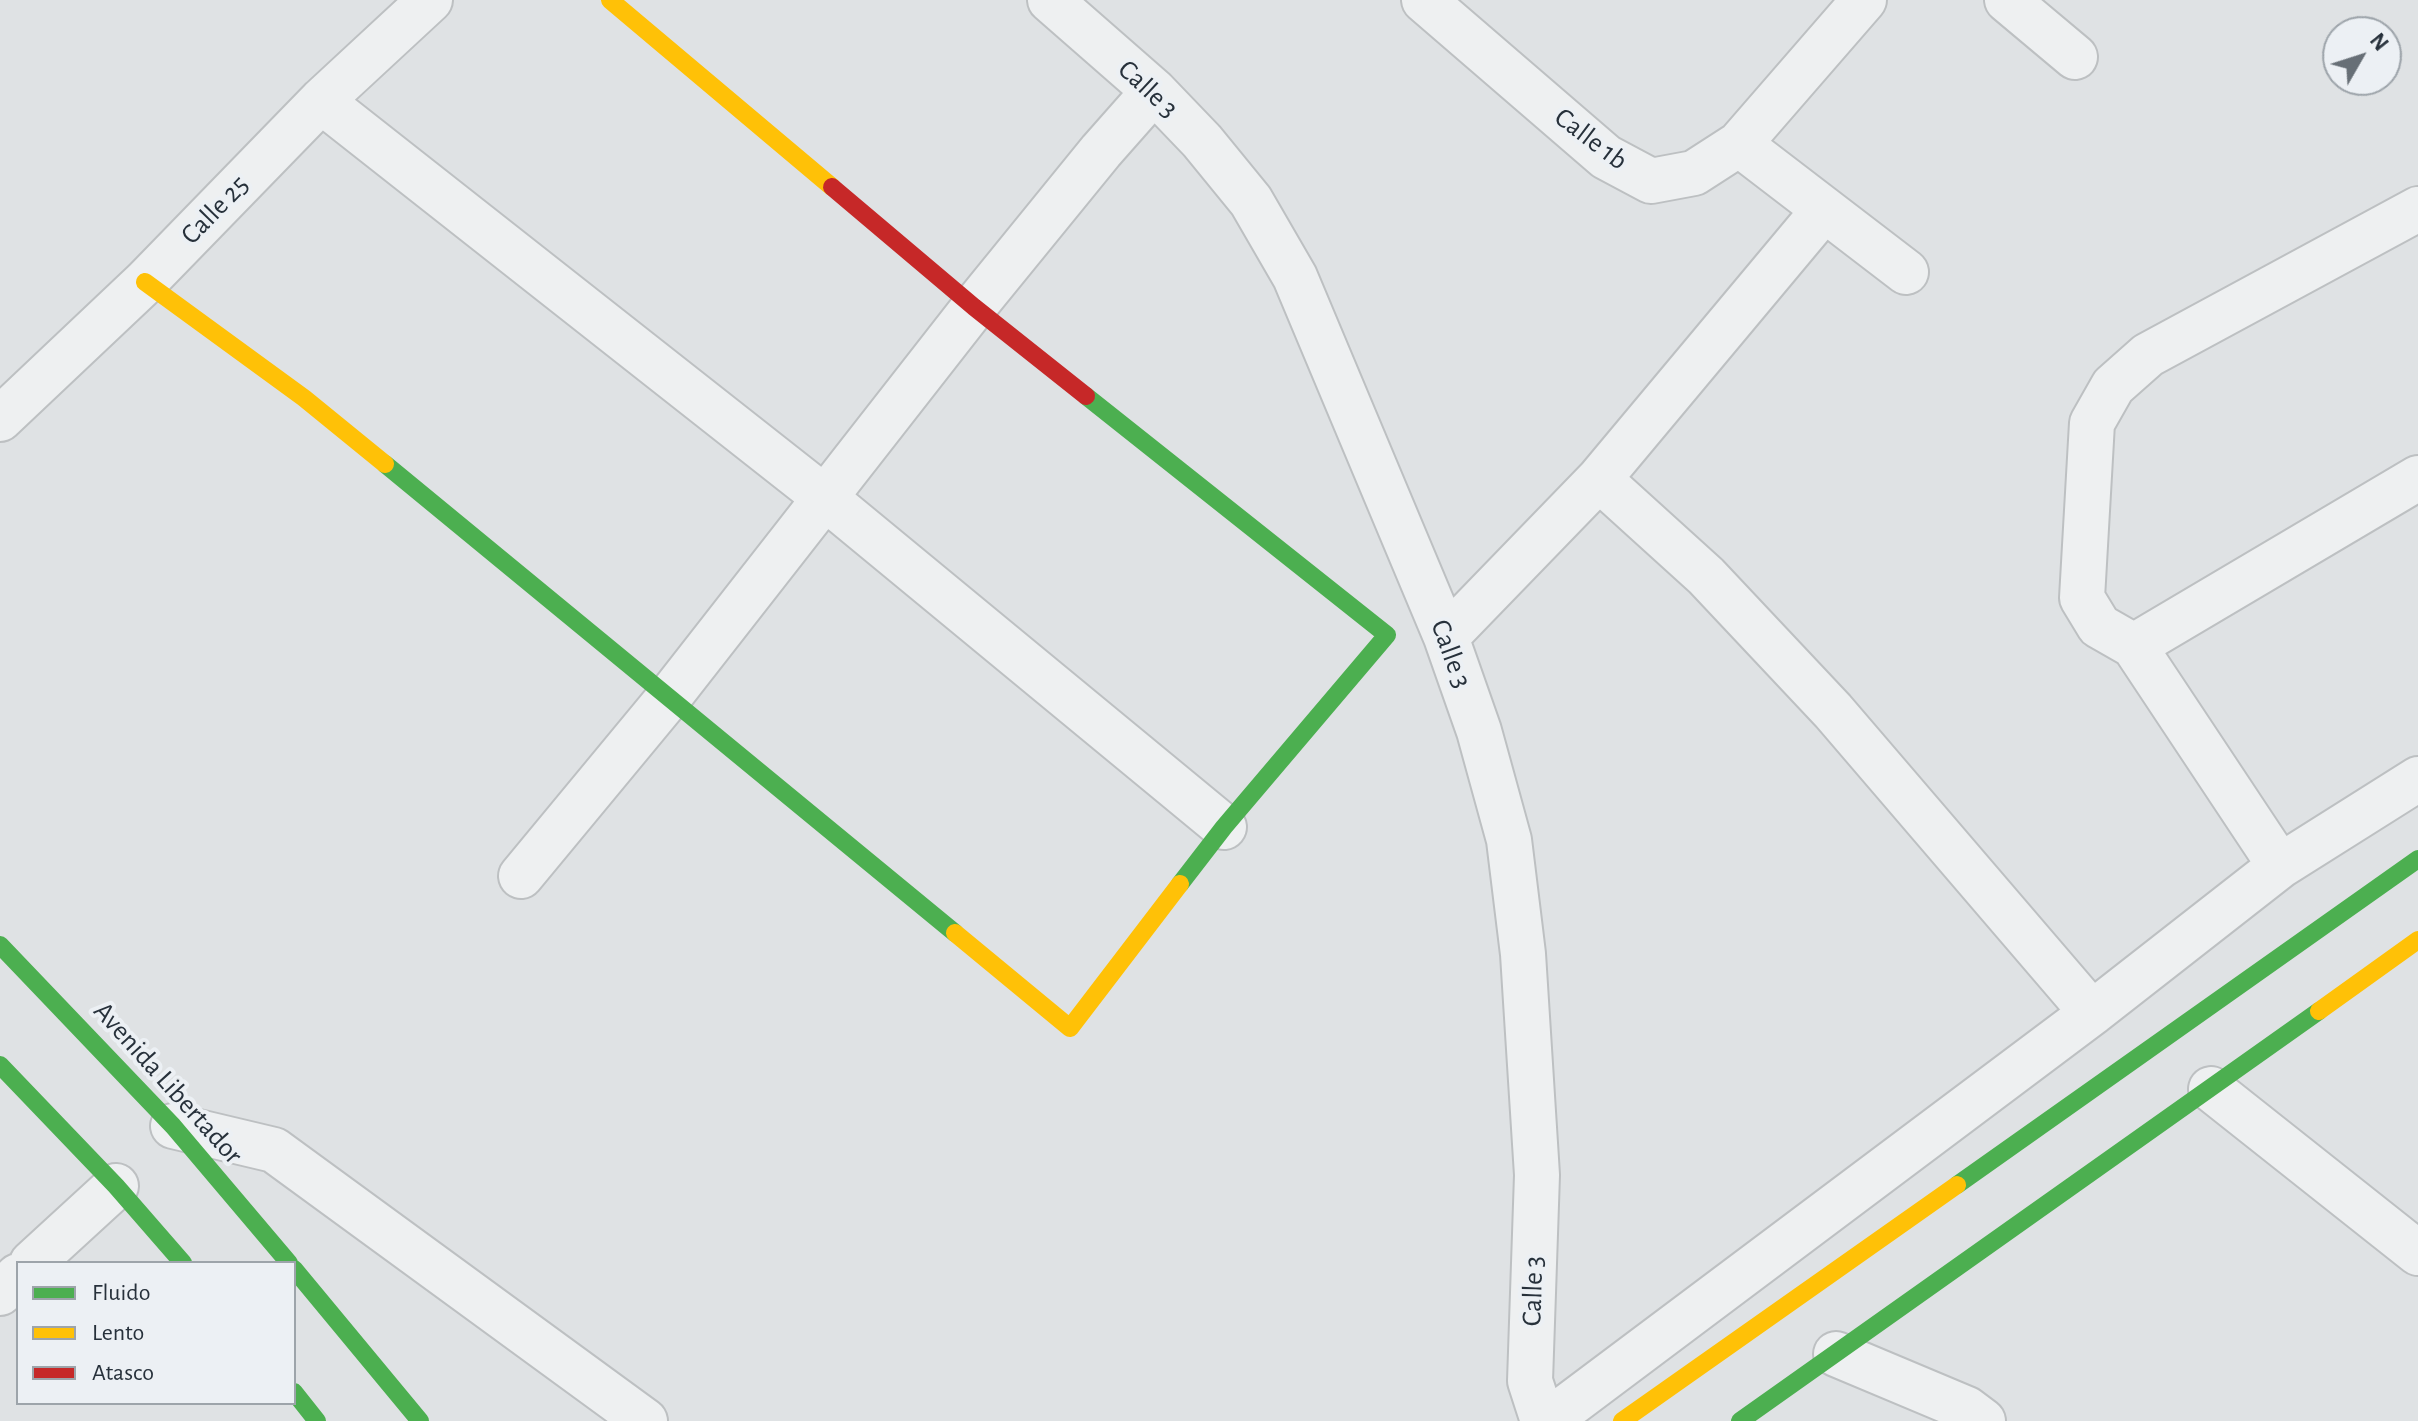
<!DOCTYPE html>
<style>
body{margin:0}
#map{position:relative;width:2418px;height:1421px;overflow:hidden;background:#dfe2e4;font-family:"Alegreya Sans",sans-serif}
canvas{display:block}
.legend{position:absolute;left:16px;top:1261px;width:280px;height:144px;box-sizing:border-box;background:#ecf0f4;border:2px solid #9da4aa;margin:0;padding:10px 14px;list-style:none;font-size:24px;color:#27313b}
.legend li{display:flex;align-items:center;gap:16px;height:40px}
.legend b{width:40px;border:2px solid #9da4aa}
.north{position:absolute;left:2322px;top:16px;width:80px;height:80px;box-sizing:border-box;background:#ecf0f4;border:2px solid #9da4aa;border-radius:50%;rotate:51deg;font-size:22px;font-weight:700;line-height:32px;text-align:center;color:#27313b}
.north::after{content:'';display:block;margin:auto;width:28px;height:36px;background:#676f76;clip-path:polygon(50% 0,100% 100%,50% 72%,0 100%)}
</style>
<div id="map">
<canvas width="2418" height="1421"></canvas>
<ul class="legend">
<li><b style="height:10px;background:#4caf50"></b>Fluido</li>
<li><b style="height:10px;background:#ffc107"></b>Lento</li>
<li><b style="height:10px;background:#c62828"></b>Atasco</li>
</ul>
<div class="north">N</div>
</div>
<script>
const ctx = document.querySelector('canvas').getContext('2d');
ctx.lineJoin = 'round';
const toPath = rows => new Path2D(rows.map(r => 'M' + r).join(''));
function strokePath(path, color, width, dash) { ctx.strokeStyle = color; ctx.lineWidth = width; ctx.lineCap = dash ? 'butt' : 'round'; ctx.setLineDash(dash || []); ctx.stroke(path); }
function label(font, color, halo, rows, align = 'center') {
  ctx.font = font + ' "Alegreya Sans",sans-serif'; ctx.lineWidth = 8; ctx.setLineDash([]); ctx.textBaseline = 'middle'; ctx.strokeStyle = halo; ctx.fillStyle = color; for (const [text, x, y, turn = 0] of rows) {
    ctx.save(); ctx.translate(x, y); ctx.rotate((+turn || 0) * Math.PI / 180); ctx.textAlign = isNaN(turn) ? turn : align; if (halo) ctx.strokeText(text, 0, 0); ctx.fillText(text, 0, 0); ctx.restore();
  }
}
const street = toPath([
 [1050,0,1154,91,1202,141,1251,201,1295,277,1446,637,1479,731,1509,840,1523,954,1537,1175,1530,1381,1543,1421],
 [1424,0,1606,157,1651,181,1694,173,1739,144,1864,0],
 [2007,0,2075,57],
 [321,101,824,497,1224,827],
 [1739,144,1906,272],
 [0,419,145,282,321,101,430,0],
 [1599,479,1706,576,1833,711,2092,1013],
 [1446,637,1599,479,1823,211],
 [2134,646,2418,478],
 [2280,866,2134,646,2099,626,2082,598,2092,423,2113,386,2148,355,2418,209],
 [521,876,670,696,974,307,1101,151,1154,91],
 [2211,1089,2418,1253],
 [173,1126,274,1150,645,1421],
 [32,1263,116,1186],
 [0,1293,18,1276],
 [1836,1354,1967,1409,1983,1421],
 [1548,1421,2092,1013,2280,866,2418,779]
]);
strokePath(street, '#bdc0c2', 48);
strokePath(street, '#eef0f1', 44);
strokePath(toPath([
 [1086,396,1387,635,1224,827,1180,884],
 [385,464,955,933],
 [0,945,173,1126,289,1263],
 [0,1065,116,1186,183,1263],
 [1957,1185,2418,859],
 [294,1269,420,1421],
 [294,1392,317,1421],
 [1740,1421,2319,1011]
]), '#4caf50', 18);
strokePath(toPath([
 [610,0,832,187],
 [145,282,304,398,385,464],
 [955,933,1070,1028,1180,884],
 [2319,1011,2418,940],
 [1622,1421,1957,1185]
]), '#ffc107', 18);
strokePath(toPath([
 [832,187,974,307,1086,396]
]), '#c62828', 18);
label('28px', '#27313b', '#ecf0f4', [
 ["Calle 3",1148,89,43],
 ["Calle 1b",1591,139,37],
 ["Calle 25",215,210,-46],
 ["Calle 3",1451,654,70],
 ["Avenida Libertador",168,1083,48],
 ["Calle 3",1533,1291,-88]
]);
</script>
